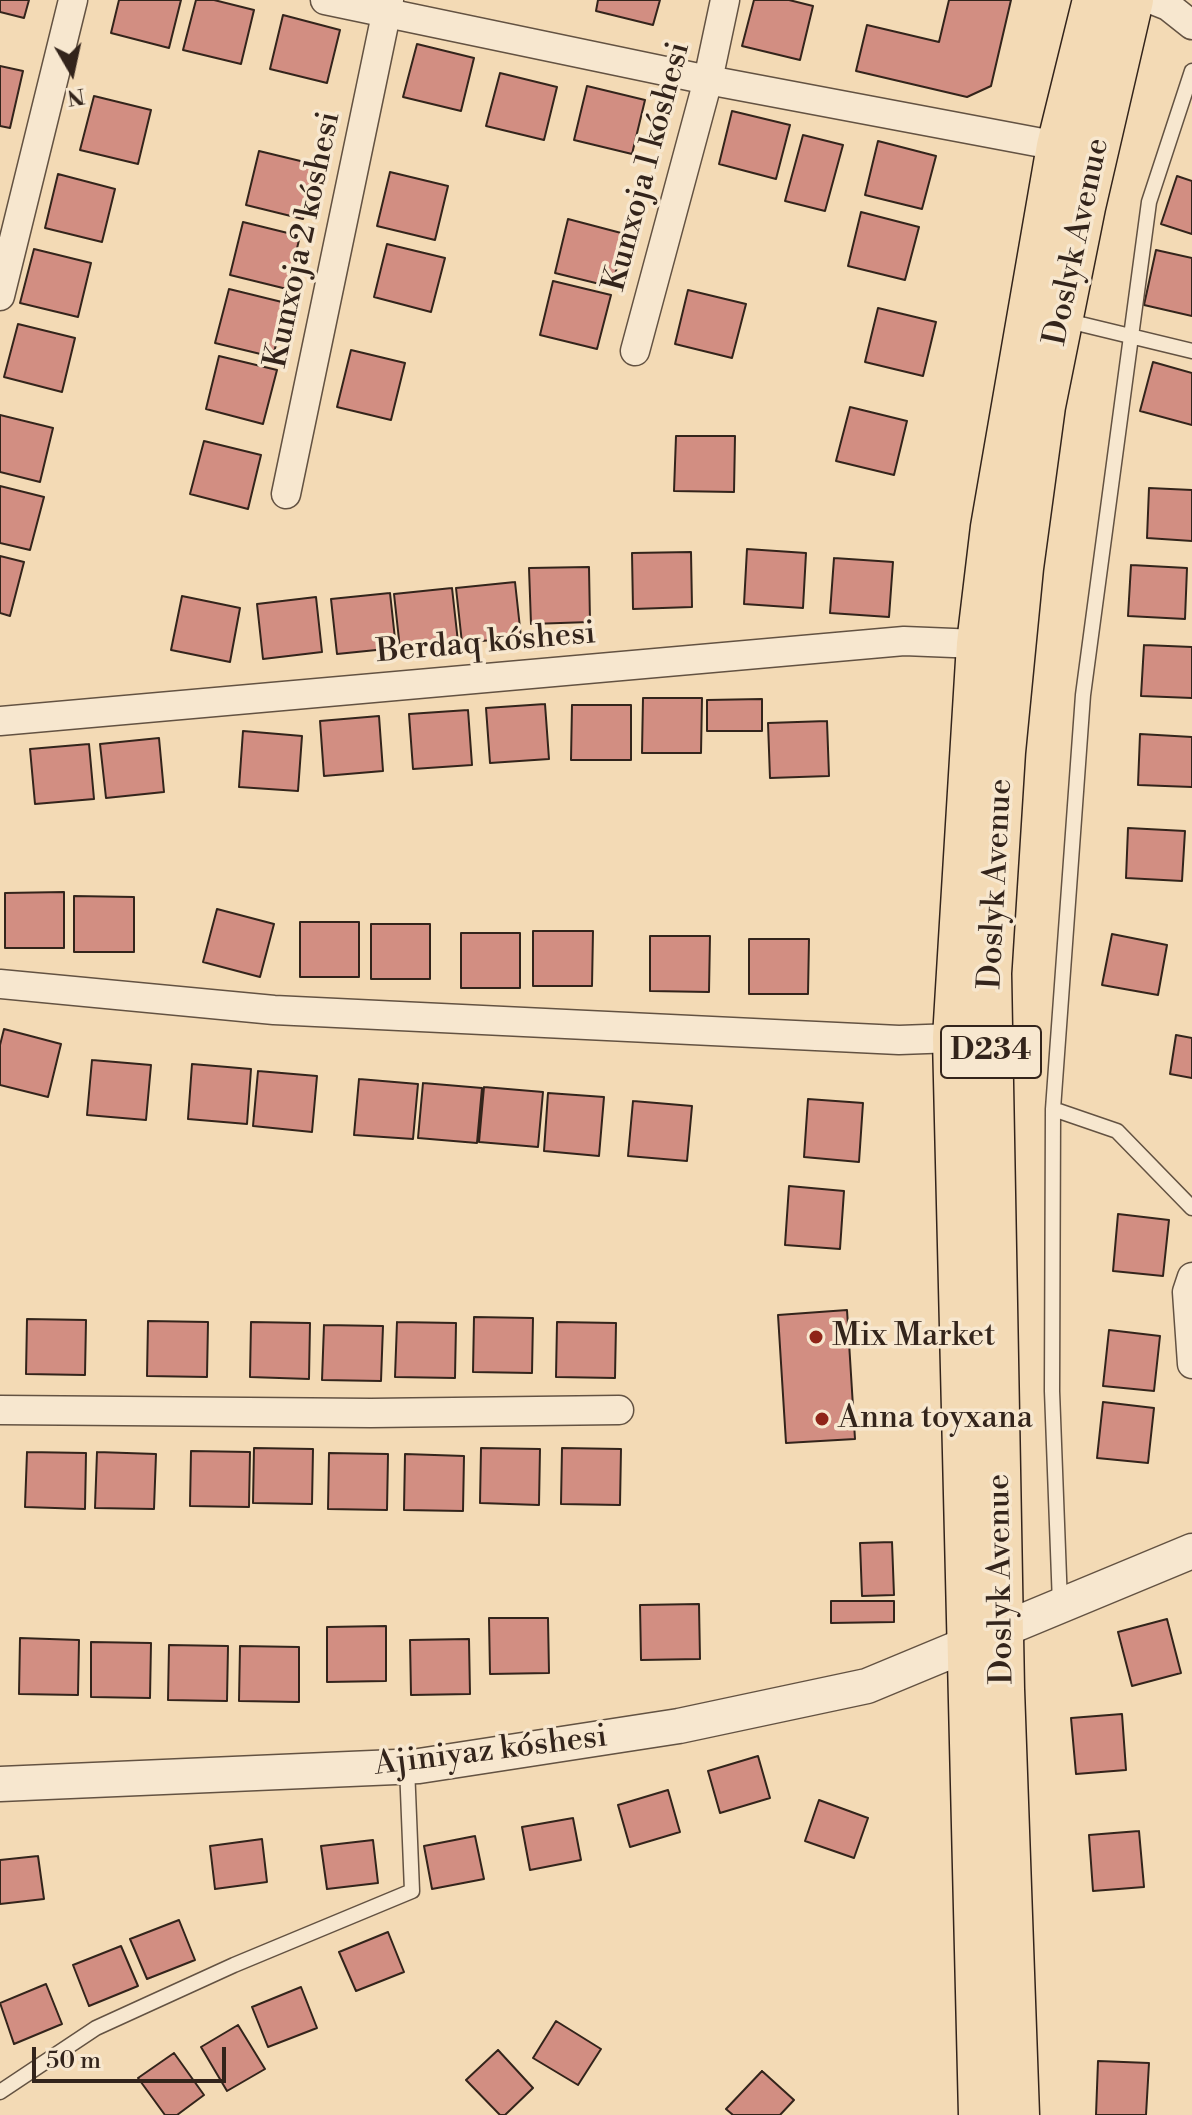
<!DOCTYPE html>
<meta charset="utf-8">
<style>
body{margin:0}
#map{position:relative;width:1192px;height:2115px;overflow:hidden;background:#f3dab5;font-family:"Libre Bodoni",serif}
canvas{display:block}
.north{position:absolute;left:32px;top:32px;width:80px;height:80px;-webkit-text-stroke:6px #f7e7cf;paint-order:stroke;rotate:171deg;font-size:22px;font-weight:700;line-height:32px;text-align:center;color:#33241b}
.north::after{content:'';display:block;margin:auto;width:28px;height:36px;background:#33241b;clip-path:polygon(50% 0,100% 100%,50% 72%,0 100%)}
.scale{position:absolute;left:32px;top:2047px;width:194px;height:36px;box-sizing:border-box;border:4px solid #33241b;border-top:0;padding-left:10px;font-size:24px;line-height:28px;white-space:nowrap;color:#33241b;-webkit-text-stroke:6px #f7e7cf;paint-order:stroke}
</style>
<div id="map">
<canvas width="1192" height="2115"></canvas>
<div class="north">N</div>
<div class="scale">50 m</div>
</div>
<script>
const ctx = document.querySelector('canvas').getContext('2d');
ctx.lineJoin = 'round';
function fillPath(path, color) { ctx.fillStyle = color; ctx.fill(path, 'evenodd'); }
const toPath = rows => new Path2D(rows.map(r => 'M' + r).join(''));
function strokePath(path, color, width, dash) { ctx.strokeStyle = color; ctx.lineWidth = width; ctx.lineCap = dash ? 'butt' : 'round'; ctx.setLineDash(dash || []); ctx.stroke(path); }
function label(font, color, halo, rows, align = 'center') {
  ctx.font = font + ' "Libre Bodoni",serif'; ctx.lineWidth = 7; ctx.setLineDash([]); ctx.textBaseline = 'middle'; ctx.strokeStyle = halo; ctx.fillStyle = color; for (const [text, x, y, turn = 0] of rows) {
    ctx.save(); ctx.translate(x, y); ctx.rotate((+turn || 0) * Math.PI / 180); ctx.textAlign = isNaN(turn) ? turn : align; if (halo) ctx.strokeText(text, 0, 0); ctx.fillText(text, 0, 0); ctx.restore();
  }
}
const building = toPath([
 [0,0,29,0,24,18,0,12,0,0],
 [119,0,181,0,169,48,111,33,119,0],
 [196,0,214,0,254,10,241,64,183,50,196,0],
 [598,0,660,0,653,25,596,11,598,0],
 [754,0,789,0,813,6,800,60,742,46,754,0],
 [949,0,1011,0,991,86,967,97,856,71,867,25,939,42,949,0],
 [283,15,340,30,327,83,270,69,283,15],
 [417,44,474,58,461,111,403,97,417,44],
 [0,66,23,71,10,128,0,126,0,66],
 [500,73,557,87,544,140,486,126,500,73],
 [587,86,645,100,632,154,574,140,587,86],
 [94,96,151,110,138,164,80,150,94,96],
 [732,111,790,125,776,179,719,164,732,111],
 [803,135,843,145,825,211,785,201,803,135],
 [878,141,936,156,922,209,865,195,878,141],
 [259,151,317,165,303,219,246,205,259,151],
 [390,172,448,186,435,240,377,226,390,172],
 [58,174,115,189,102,242,45,228,58,174],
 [1177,176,1192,181,1192,234,1161,224,1177,176],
 [861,212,919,227,905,280,848,266,861,212],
 [568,219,625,234,612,287,555,273,568,219],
 [243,222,300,236,287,289,230,275,243,222],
 [387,244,445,258,431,312,374,297,387,244],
 [34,249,91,263,78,317,20,303,34,249],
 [1156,250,1192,258,1192,316,1144,305,1156,250],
 [553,281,611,295,597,349,540,335,553,281],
 [229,289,286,303,273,357,215,343,229,289],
 [688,290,746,304,732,358,675,344,688,290],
 [878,308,936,322,923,376,865,362,878,308],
 [18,324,75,338,62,392,4,377,18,324],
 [351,350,405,363,391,420,337,407,351,350],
 [219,356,277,370,263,424,206,409,219,356],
 [1153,362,1192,373,1192,425,1140,411,1153,362],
 [850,407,907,421,894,475,836,461,850,407],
 [0,415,53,428,40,482,0,472,0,415],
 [676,436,735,436,734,492,674,491,676,436],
 [204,441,261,455,248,509,190,494,204,441],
 [0,486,44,497,30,550,0,543,0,486],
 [1149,488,1192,490,1192,541,1147,538,1149,488],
 [747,549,806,553,803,608,744,604,747,549],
 [691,552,692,607,633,609,632,553,691,552],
 [0,556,24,562,10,616,0,613,0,556],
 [834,558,893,562,889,617,830,613,834,558],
 [1131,565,1187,568,1185,619,1128,616,1131,565],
 [589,567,590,622,531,624,529,568,589,567],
 [515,582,521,637,462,643,456,588,515,582],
 [452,588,458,642,400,649,394,594,452,588],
 [390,593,396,648,337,654,331,599,390,593],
 [182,596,240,608,230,662,171,650,182,596],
 [316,597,322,652,263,659,257,604,316,597],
 [1144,645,1192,647,1192,698,1141,696,1144,645],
 [643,698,702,698,701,753,642,753,643,698],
 [762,699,762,731,707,731,707,700,762,699],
 [545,704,549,759,490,763,486,708,545,704],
 [572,705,631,705,631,760,571,760,572,705],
 [468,710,472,765,413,769,409,714,468,710],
 [379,716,383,771,324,776,320,721,379,716],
 [827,721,829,776,770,778,768,723,827,721],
 [243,731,302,736,298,791,239,787,243,731],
 [1140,734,1192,737,1192,787,1138,785,1140,734],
 [159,738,164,792,106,798,100,744,159,738],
 [89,744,94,799,35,804,30,749,89,744],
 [1128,828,1185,831,1182,881,1126,878,1128,828],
 [64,892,64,948,5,948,5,893,64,892],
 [74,896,134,897,134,952,74,952,74,896],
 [217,909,274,924,260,977,203,962,217,909],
 [300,922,359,922,359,977,300,977,300,922],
 [371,924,430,924,430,979,371,979,371,924],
 [533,931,593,931,592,986,533,986,533,931],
 [461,933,520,933,520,988,461,988,461,933],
 [1112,934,1167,945,1158,995,1102,985,1112,934],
 [650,936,710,936,709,992,650,991,650,936],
 [749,939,809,939,808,994,749,994,749,939],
 [4,1029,61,1044,48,1097,0,1085,0,1045,4,1029],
 [1176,1035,1192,1038,1192,1078,1170,1074,1176,1035],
 [92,1060,151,1065,146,1120,87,1115,92,1060],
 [192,1064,251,1069,247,1124,188,1119,192,1064],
 [258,1071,317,1076,312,1132,253,1126,258,1071],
 [359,1079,418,1084,413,1139,354,1135,359,1079],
 [423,1083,482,1088,477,1143,418,1138,423,1083],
 [484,1087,543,1092,538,1147,479,1142,484,1087],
 [548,1093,604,1097,599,1156,544,1151,548,1093],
 [808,1099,863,1103,859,1162,804,1157,808,1099],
 [633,1101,692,1106,687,1161,628,1156,633,1101],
 [789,1186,844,1191,840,1249,785,1245,789,1186],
 [1118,1214,1169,1220,1163,1276,1113,1271,1118,1214],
 [847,1310,855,1439,786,1443,778,1315,847,1310],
 [474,1317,533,1318,532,1373,473,1372,474,1317],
 [27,1319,86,1320,85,1375,26,1374,27,1319],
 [148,1321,208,1322,207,1377,147,1376,148,1321],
 [251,1322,310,1323,309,1379,250,1377,251,1322],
 [397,1322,456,1323,455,1378,395,1377,397,1322],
 [557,1322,616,1323,615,1378,556,1377,557,1322],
 [324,1325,383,1326,381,1381,322,1380,324,1325],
 [1109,1330,1160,1336,1154,1391,1103,1386,1109,1330],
 [1103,1402,1154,1408,1148,1463,1097,1458,1103,1402],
 [254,1448,313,1449,312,1504,253,1503,254,1448],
 [481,1448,540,1449,539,1505,480,1503,481,1448],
 [562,1448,621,1449,620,1505,561,1504,562,1448],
 [191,1451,250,1452,249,1507,190,1506,191,1451],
 [27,1452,86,1453,85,1509,25,1507,27,1452],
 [97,1452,156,1454,154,1509,95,1508,97,1452],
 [329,1453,388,1454,387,1510,328,1509,329,1453],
 [405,1454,464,1456,463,1511,404,1510,405,1454],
 [892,1542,894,1595,862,1596,860,1543,892,1542],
 [831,1601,894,1601,894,1622,831,1623,831,1601],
 [699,1604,700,1659,641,1660,640,1605,699,1604],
 [489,1618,548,1618,549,1673,490,1674,489,1618],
 [1167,1619,1181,1673,1132,1686,1118,1632,1167,1619],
 [386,1626,386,1681,327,1682,327,1627,386,1626],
 [20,1638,79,1640,78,1695,19,1694,20,1638],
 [469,1639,470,1694,411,1695,410,1640,469,1639],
 [91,1642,151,1643,150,1698,91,1697,91,1642],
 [169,1645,228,1646,227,1701,168,1700,169,1645],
 [240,1646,299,1647,299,1702,239,1701,240,1646],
 [1122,1714,1126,1770,1076,1774,1071,1718,1122,1714],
 [758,1756,770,1798,720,1813,708,1771,758,1756],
 [668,1790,680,1832,630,1847,618,1805,668,1790],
 [819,1800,868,1818,854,1858,805,1841,819,1800],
 [573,1818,581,1860,530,1870,522,1827,573,1818],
 [1139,1831,1144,1887,1093,1891,1089,1835,1139,1831],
 [475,1836,484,1879,432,1889,424,1846,475,1836],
 [262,1839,267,1882,215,1889,210,1846,262,1839],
 [373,1840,378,1883,327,1889,321,1846,373,1840],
 [38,1856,44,1899,0,1904,0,1860,38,1856],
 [179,1920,195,1960,147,1979,130,1939,179,1920],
 [388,1932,404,1972,356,1991,339,1952,388,1932],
 [121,1946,138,1986,89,2006,73,1965,121,1946],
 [46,1984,62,2024,14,2044,0,2003,46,1984],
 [301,1987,317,2028,268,2047,252,2007,301,1987],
 [556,2021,601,2049,578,2085,533,2058,556,2021],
 [238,2025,265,2069,227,2091,201,2047,238,2025],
 [498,2050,533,2088,505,2115,500,2115,466,2080,498,2050],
 [174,2053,204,2095,177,2115,165,2115,138,2078,174,2053],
 [1098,2061,1149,2063,1146,2115,1096,2115,1098,2061],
 [762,2071,794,2100,780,2115,733,2115,726,2109,762,2071]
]);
fillPath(building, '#d28e82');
strokePath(building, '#33241b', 2);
const service = toPath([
 [1064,320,1192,351],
 [1053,1109,1117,1131,1192,1208],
 [1060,1604,1052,1391,1053,1109,1083,695,1149,202,1192,71],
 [0,2092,96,2028,234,1965,412,1891,407,1767]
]);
const minor = toPath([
 [325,0,708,80,1058,146],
 [1153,0,1168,6,1192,25],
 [0,296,73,0],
 [635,351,708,80,725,0],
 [286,494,389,0],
 [0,721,904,641,978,644],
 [0,984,274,1010,899,1040,954,1038],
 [1192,1277,1187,1292,1192,1364],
 [0,1410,371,1413,619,1410]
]);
const tertiary = toPath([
 [0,1784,419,1766,679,1726,867,1686,1192,1551]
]);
const primary = toPath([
 [980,2115,954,1038,978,644,992,527,1058,146,1094,0],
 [1018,2115,1003,1689,990,973,1004,752,1022,568,1044,406,1084,207,1132,0]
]);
strokePath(service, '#635242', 17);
strokePath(minor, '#635242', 31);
strokePath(tertiary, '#635242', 37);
strokePath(primary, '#33241b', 45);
strokePath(service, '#f7e7cf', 14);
strokePath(minor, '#f7e7cf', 28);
strokePath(tertiary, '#f7e7cf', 34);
strokePath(primary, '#f3dab5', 42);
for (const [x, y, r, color] of [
 [816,1337,8,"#8f2418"],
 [822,1419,8,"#8f2418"]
]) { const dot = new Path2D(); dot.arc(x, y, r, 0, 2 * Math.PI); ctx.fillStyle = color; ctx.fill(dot); strokePath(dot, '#f7e7cf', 3); }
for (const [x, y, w] of [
 [991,1052,100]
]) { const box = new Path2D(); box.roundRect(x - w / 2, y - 26, w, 52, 6); ctx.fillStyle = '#f7e7cf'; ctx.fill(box); strokePath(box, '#33241b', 2); }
label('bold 30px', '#33241b', null, [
 ["D234",991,1052]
]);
label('32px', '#33241b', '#f7e7cf', [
 ["Kunxoja 1 kóshesi",648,167,-75],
 ["Kunxoja 2 kóshesi",304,240,-78],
 ["Doslyk Avenue",1078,242,-78],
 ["Berdaq kóshesi",486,644,-5],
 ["Doslyk Avenue",997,884,-87],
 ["Doslyk Avenue",1002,1579,-91],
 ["Ajiniyaz kóshesi",491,1752,-7]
]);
label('32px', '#33241b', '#f7e7cf', [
 ["Mix Market",832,1337],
 ["Anna toyxana",838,1419]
], 'left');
</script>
